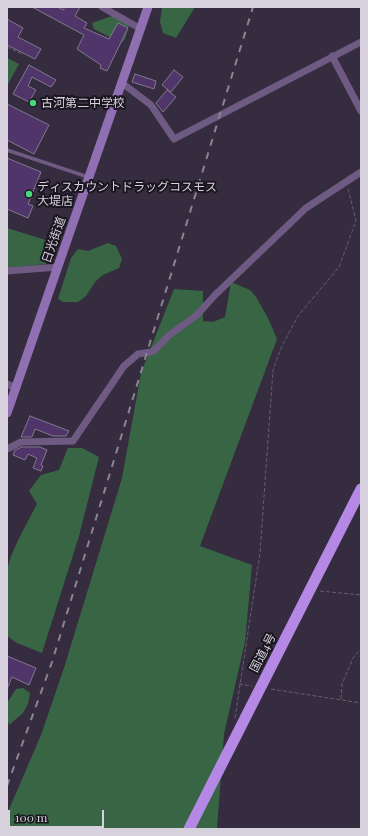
<!DOCTYPE html>
<meta charset="utf-8">
<style>
body{margin:0}
#map{position:relative;width:368px;height:836px;overflow:hidden;background:#352c3f;font-family:"Playfair Display",serif}
canvas{display:block}
.frame{position:absolute;inset:0;border:8px solid #d6d1dd;pointer-events:none}
.scale{position:absolute;left:8px;top:810px;width:96px;height:18px;box-sizing:border-box;border:2px solid #d6d1dd;border-top:0;padding-left:5px;font-size:12px;line-height:14px;white-space:nowrap;color:#d6d1dd;-webkit-text-stroke:3px #1a161f;paint-order:stroke}
</style>
<div id="map">
<canvas width="368" height="836"></canvas>
<div class="frame"></div>
<div class="scale">100 m</div>
</div>
<script>
const ctx = document.querySelector('canvas').getContext('2d');
ctx.lineJoin = 'round';
function fillPath(path, color) { ctx.fillStyle = color; ctx.fill(path, 'evenodd'); }
const toPath = rows => new Path2D(rows.map(r => 'M' + r).join(''));
function strokePath(path, color, width, dash) { ctx.strokeStyle = color; ctx.lineWidth = width; ctx.lineCap = dash ? 'butt' : 'round'; ctx.setLineDash(dash || []); ctx.stroke(path); }
function label(font, color, halo, rows, align = 'center') {
  ctx.font = font + ' "Playfair Display","Noto Sans JP",serif'; ctx.lineWidth = 4; ctx.setLineDash([]); ctx.textBaseline = 'middle'; ctx.strokeStyle = halo; ctx.fillStyle = color; for (const [text, x, y, turn = 0] of rows) {
    ctx.save(); ctx.translate(x, y); ctx.rotate((+turn || 0) * Math.PI / 180); ctx.textAlign = isNaN(turn) ? turn : align; if (halo) ctx.strokeText(text, 0, 0); ctx.fillText(text, 0, 0); ctx.restore();
  }
}
fillPath(toPath([
 [162,7,195,7,176,38,163,33,160,22],
 [112,16,129,25,125,39,121,43,94,29,92,23],
 [7,58,19,64,7,86],
 [7,228,52,242,46,264,7,268],
 [108,243,116,246,122,259,119,268,103,275,95,282,86,296,78,302,63,302,58,299,71,258,78,249,88,251],
 [231,282,250,290,256,297,268,318,277,339,200,546,252,565,245,642,224,734,217,829,7,829,7,814,41,735,64,668,122,478,141,373,174,289,203,291,203,321,213,322,225,317],
 [68,448,82,448,99,457,79,536,42,653,17,643,7,636,7,570,11,556,19,538,37,504,29,491,41,475,59,470],
 [23,688,30,693,28,704,23,713,9,725,7,718,7,703,16,689]
]), '#386644');
const building = toPath([
 [32,7,58,7,63,10,65,7,80,7,75,16,87,23,84,28,109,39,118,23,128,28,107,71,100,68,101,65,77,49,84,35,32,7],
 [7,19,23,28,18,37,41,49,35,59,7,45,7,19],
 [29,65,56,80,51,87,32,77,28,86,36,90,29,102,13,94,29,65],
 [174,70,183,77,171,92,162,85,174,70],
 [135,74,156,81,154,89,132,82,135,74],
 [167,90,176,97,163,112,156,103,167,90],
 [7,104,49,125,34,154,7,140,7,104],
 [7,158,41,172,28,204,33,206,28,218,7,209,7,158],
 [30,416,69,431,66,436,53,436,35,429,32,437,21,437,30,416],
 [22,447,40,447,47,450,41,465,43,466,41,471,33,468,37,458,28,454,25,460,13,455,15,450,22,447],
 [7,656,36,668,29,685,12,677,7,689,7,656]
]);
fillPath(building, '#50356a');
strokePath(building, '#82788e', 1);
strokePath(toPath([
 [7,47,22,54],
 [320,591,361,595],
 [239,684,252,686],
 [271,689,361,703],
 [341,699,342,684,353,658,361,649],
 [235,718,260,553,273,370,281,348,298,316,339,267,356,221,348,188]
]), '#665e6f', 1, [4, 2]);
strokePath(toPath([
 [7,150,88,177]
]), '#6e5a83', 3.5);
strokePath(toPath([
 [102,7,141,29],
 [332,56,361,111],
 [122,83,151,105,174,139,361,42],
 [7,271,58,267],
 [7,384,16,388],
 [7,449,21,442,73,441,124,366,138,354,151,352,156,349,168,336,197,315,215,295,306,208,361,172]
]), '#6e5a83', 7);
strokePath(toPath([
 [7,413,148,7]
]), '#9070b2', 9);
strokePath(toPath([
 [189,829,361,489]
]), '#b688e6', 11);
strokePath(toPath([
 [7,786,52,662,253,7]
]), '#8b8493', 2, [7, 7]);
for (const [x, y, r, color] of [
 [33,103,4,"#48d779"],
 [29,194,4,"#48d779"]
]) { const dot = new Path2D(); dot.arc(x, y, r, 0, 2 * Math.PI); ctx.fillStyle = color; ctx.fill(dot); strokePath(dot, '#1a161f', 1.5); }
label('12px', '#d6d1dd', '#1a161f', [
 ["古河第二中学校",41,103],
 ["ディスカウントドラッグコスモス",37,187],
 ["大堤店",37,201]
], 'left');
label('12px', '#d6d1dd', '#1a161f', [
 ["日光街道",54,240,-71],
 ["国道4号",263,653,-63]
]);
</script>
